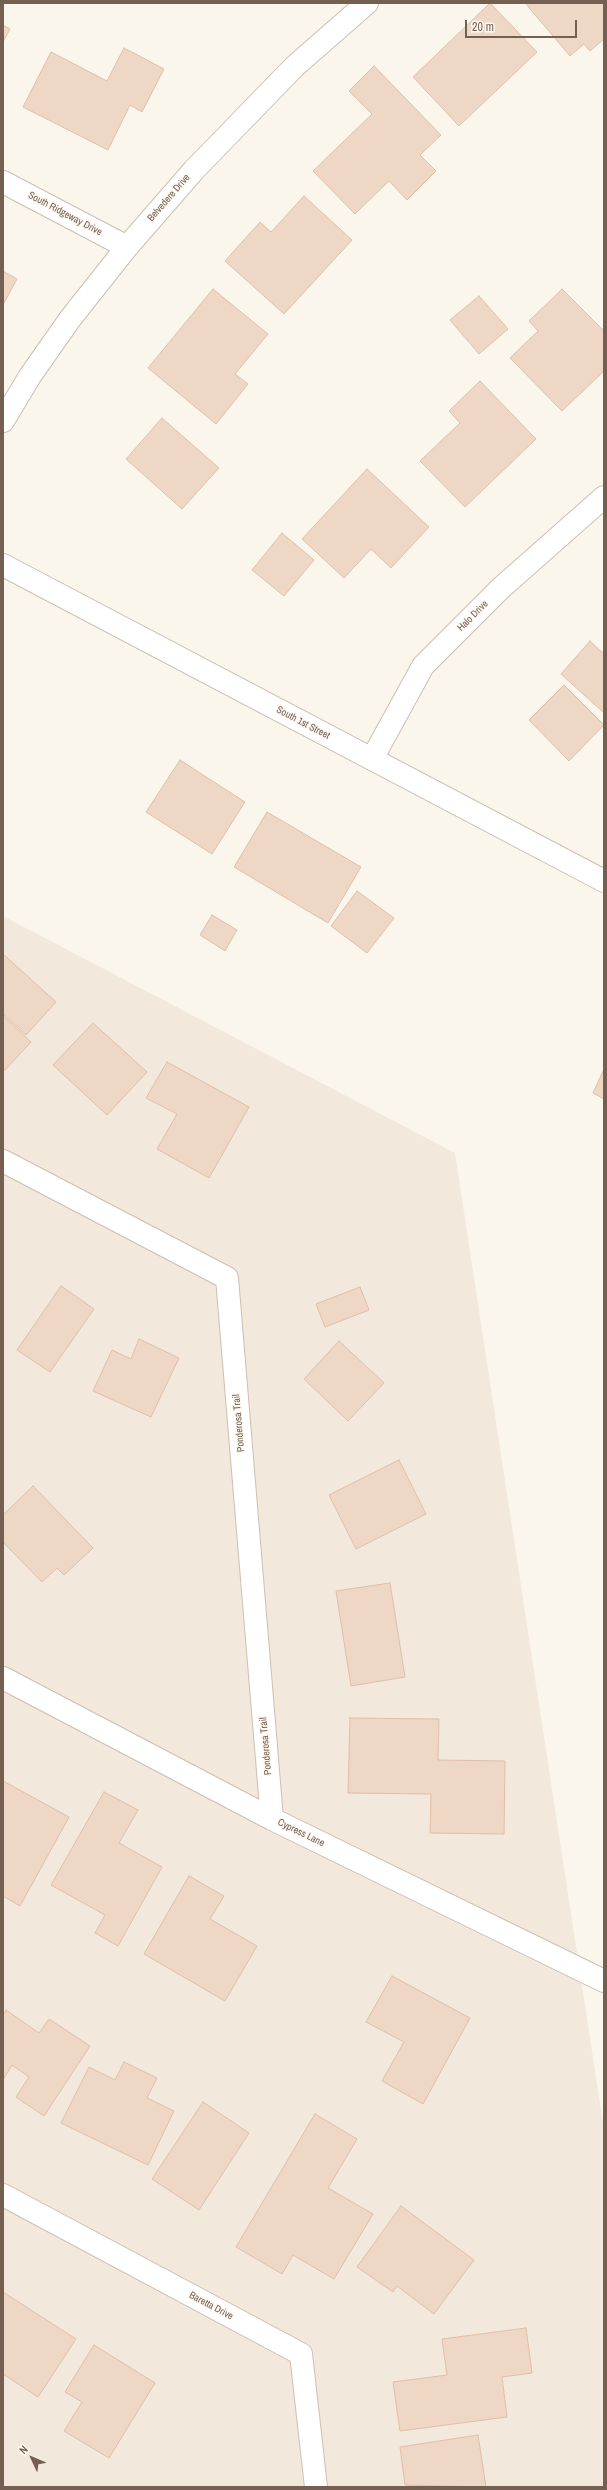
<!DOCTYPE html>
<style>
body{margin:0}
#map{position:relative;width:607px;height:2490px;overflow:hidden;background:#fbf6ec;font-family:"Archivo Narrow",sans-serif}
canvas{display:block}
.frame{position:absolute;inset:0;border:4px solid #755f50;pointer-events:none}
.north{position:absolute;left:12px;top:2438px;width:40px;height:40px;-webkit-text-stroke:3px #fefaf3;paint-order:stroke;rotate:314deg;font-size:11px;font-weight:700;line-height:16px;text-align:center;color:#755f50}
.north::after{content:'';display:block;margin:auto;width:14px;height:18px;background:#755f50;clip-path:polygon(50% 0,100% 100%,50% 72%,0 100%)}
.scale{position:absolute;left:465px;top:20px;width:112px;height:18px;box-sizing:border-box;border:2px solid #755f50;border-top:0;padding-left:5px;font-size:12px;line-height:14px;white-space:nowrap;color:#755f50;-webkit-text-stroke:3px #fefaf3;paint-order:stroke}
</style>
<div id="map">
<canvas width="607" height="2490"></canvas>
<div class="frame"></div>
<div class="north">N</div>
<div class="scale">20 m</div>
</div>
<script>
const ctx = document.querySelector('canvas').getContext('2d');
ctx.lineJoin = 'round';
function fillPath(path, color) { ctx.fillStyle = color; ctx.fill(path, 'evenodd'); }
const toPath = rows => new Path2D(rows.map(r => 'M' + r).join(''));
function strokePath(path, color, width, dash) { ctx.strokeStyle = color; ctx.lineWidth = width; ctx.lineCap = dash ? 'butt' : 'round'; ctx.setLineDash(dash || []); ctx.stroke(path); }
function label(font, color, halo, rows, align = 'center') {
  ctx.font = font + ' "Archivo Narrow",sans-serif'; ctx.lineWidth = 3; ctx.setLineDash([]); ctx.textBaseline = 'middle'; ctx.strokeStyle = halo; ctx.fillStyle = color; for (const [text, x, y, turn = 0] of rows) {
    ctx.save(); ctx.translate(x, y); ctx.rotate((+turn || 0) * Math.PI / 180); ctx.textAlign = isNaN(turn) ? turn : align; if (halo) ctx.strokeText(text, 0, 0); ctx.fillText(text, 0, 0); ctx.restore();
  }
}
fillPath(toPath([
 [3,916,455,1153,604,2130,604,2487,3,2487]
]), '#f2e8db');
const building = toPath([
 [490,3,537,52,459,126,413,77,490,3],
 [525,3,604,3,604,39,590,51,584,44,570,56,525,3],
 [3,25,10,29,3,42,3,25],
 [124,48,164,69,142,112,130,105,108,150,23,107,51,52,107,81,124,48],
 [374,66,441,135,420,155,436,171,407,200,389,181,355,214,313,171,372,114,349,91,374,66],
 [304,196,352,240,284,314,225,261,260,222,271,232,304,196],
 [3,271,17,279,3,305,3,271],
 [213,289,268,334,235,374,248,384,216,424,148,368,213,289],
 [562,289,604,331,604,371,562,411,510,358,538,331,529,321,562,289],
 [479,296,508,329,479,354,450,320,479,296],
 [480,381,536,439,465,507,420,461,460,423,449,411,480,381],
 [162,418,219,468,182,509,126,459,162,418],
 [367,469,429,527,391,568,371,549,344,578,302,539,367,469],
 [282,533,314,560,284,596,252,570,282,533],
 [590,641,604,654,604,713,561,674,590,641],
 [564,685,604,725,569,761,529,720,564,685],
 [180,760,245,802,212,854,146,812,180,760],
 [267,812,361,867,328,923,234,867,267,812],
 [357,891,394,918,367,953,331,926,357,891],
 [212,915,237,930,225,951,200,935,212,915],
 [3,954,56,1002,26,1035,3,1014,3,954],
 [3,1016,31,1042,4,1071,3,1070,3,1016],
 [93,1023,147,1072,107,1115,53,1065,93,1023],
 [167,1062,249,1107,209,1178,157,1149,177,1114,146,1098,167,1062],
 [604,1069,604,1099,593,1093,604,1069],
 [61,1286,94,1309,50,1372,17,1350,61,1286],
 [360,1287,369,1310,325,1327,316,1304,360,1287],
 [139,1339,179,1358,151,1417,93,1391,112,1350,131,1359,139,1339],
 [339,1341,384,1383,348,1421,304,1379,339,1341],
 [399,1460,426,1514,356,1549,329,1495,399,1460],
 [33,1486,93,1548,64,1575,57,1568,42,1582,3,1542,3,1515,33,1486],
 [390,1583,405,1677,351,1686,336,1591,390,1583],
 [350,1718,439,1719,438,1760,505,1761,504,1834,430,1833,431,1794,348,1793,350,1718],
 [3,1781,69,1817,20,1906,3,1896,3,1781],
 [104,1792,138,1810,119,1843,162,1867,118,1946,95,1933,105,1915,51,1885,104,1792],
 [189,1876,224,1896,210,1919,257,1946,225,2001,144,1954,189,1876],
 [392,1976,470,2018,423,2104,382,2081,404,2042,366,2022,392,1976],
 [6,2010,39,2033,49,2019,90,2046,44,2116,16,2097,29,2077,12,2065,3,2080,3,2015,6,2010],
 [124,2062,157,2078,147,2098,174,2111,148,2165,61,2123,89,2067,115,2080,124,2062],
 [203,2102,249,2133,199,2210,152,2179,203,2102],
 [315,2114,357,2139,328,2188,373,2214,334,2279,293,2255,282,2274,236,2247,315,2114],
 [401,2206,474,2260,434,2314,397,2286,393,2292,357,2267,401,2206],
 [3,2292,76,2339,38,2397,3,2374,3,2292],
 [526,2328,532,2373,502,2377,507,2417,400,2431,393,2382,447,2375,442,2339,526,2328],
 [94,2345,155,2383,109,2458,64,2431,82,2402,65,2392,94,2345],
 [478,2435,486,2487,405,2485,400,2447,478,2435]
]);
fillPath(building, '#efd7c6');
strokePath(building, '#e0bfa8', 1);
const minor = toPath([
 [3,182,127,247],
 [3,421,30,376,70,319,127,247,194,170,295,66,367,3],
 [372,759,423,666,501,588,604,497],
 [3,1161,227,1278,272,1819],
 [3,1678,272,1819,604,1981],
 [3,2195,301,2354,316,2487]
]);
const tertiary = toPath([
 [3,565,604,881]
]);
strokePath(minor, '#cdbfb2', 24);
strokePath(tertiary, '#cdbfb2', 24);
strokePath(minor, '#fff', 22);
strokePath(tertiary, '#fff', 22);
label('10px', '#755f50', '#fefaf3', [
 ["Belvedere Drive",169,198,-49],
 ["South Ridgeway Drive",65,214,28],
 ["Halo Drive",473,616,-45],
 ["South 1st Street",303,723,28],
 ["Ponderosa Trail",239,1423,-95],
 ["Ponderosa Trail",266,1746,-95],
 ["Cypress Lane",301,1833,26],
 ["Baretta Drive",211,2306,28]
]);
</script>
